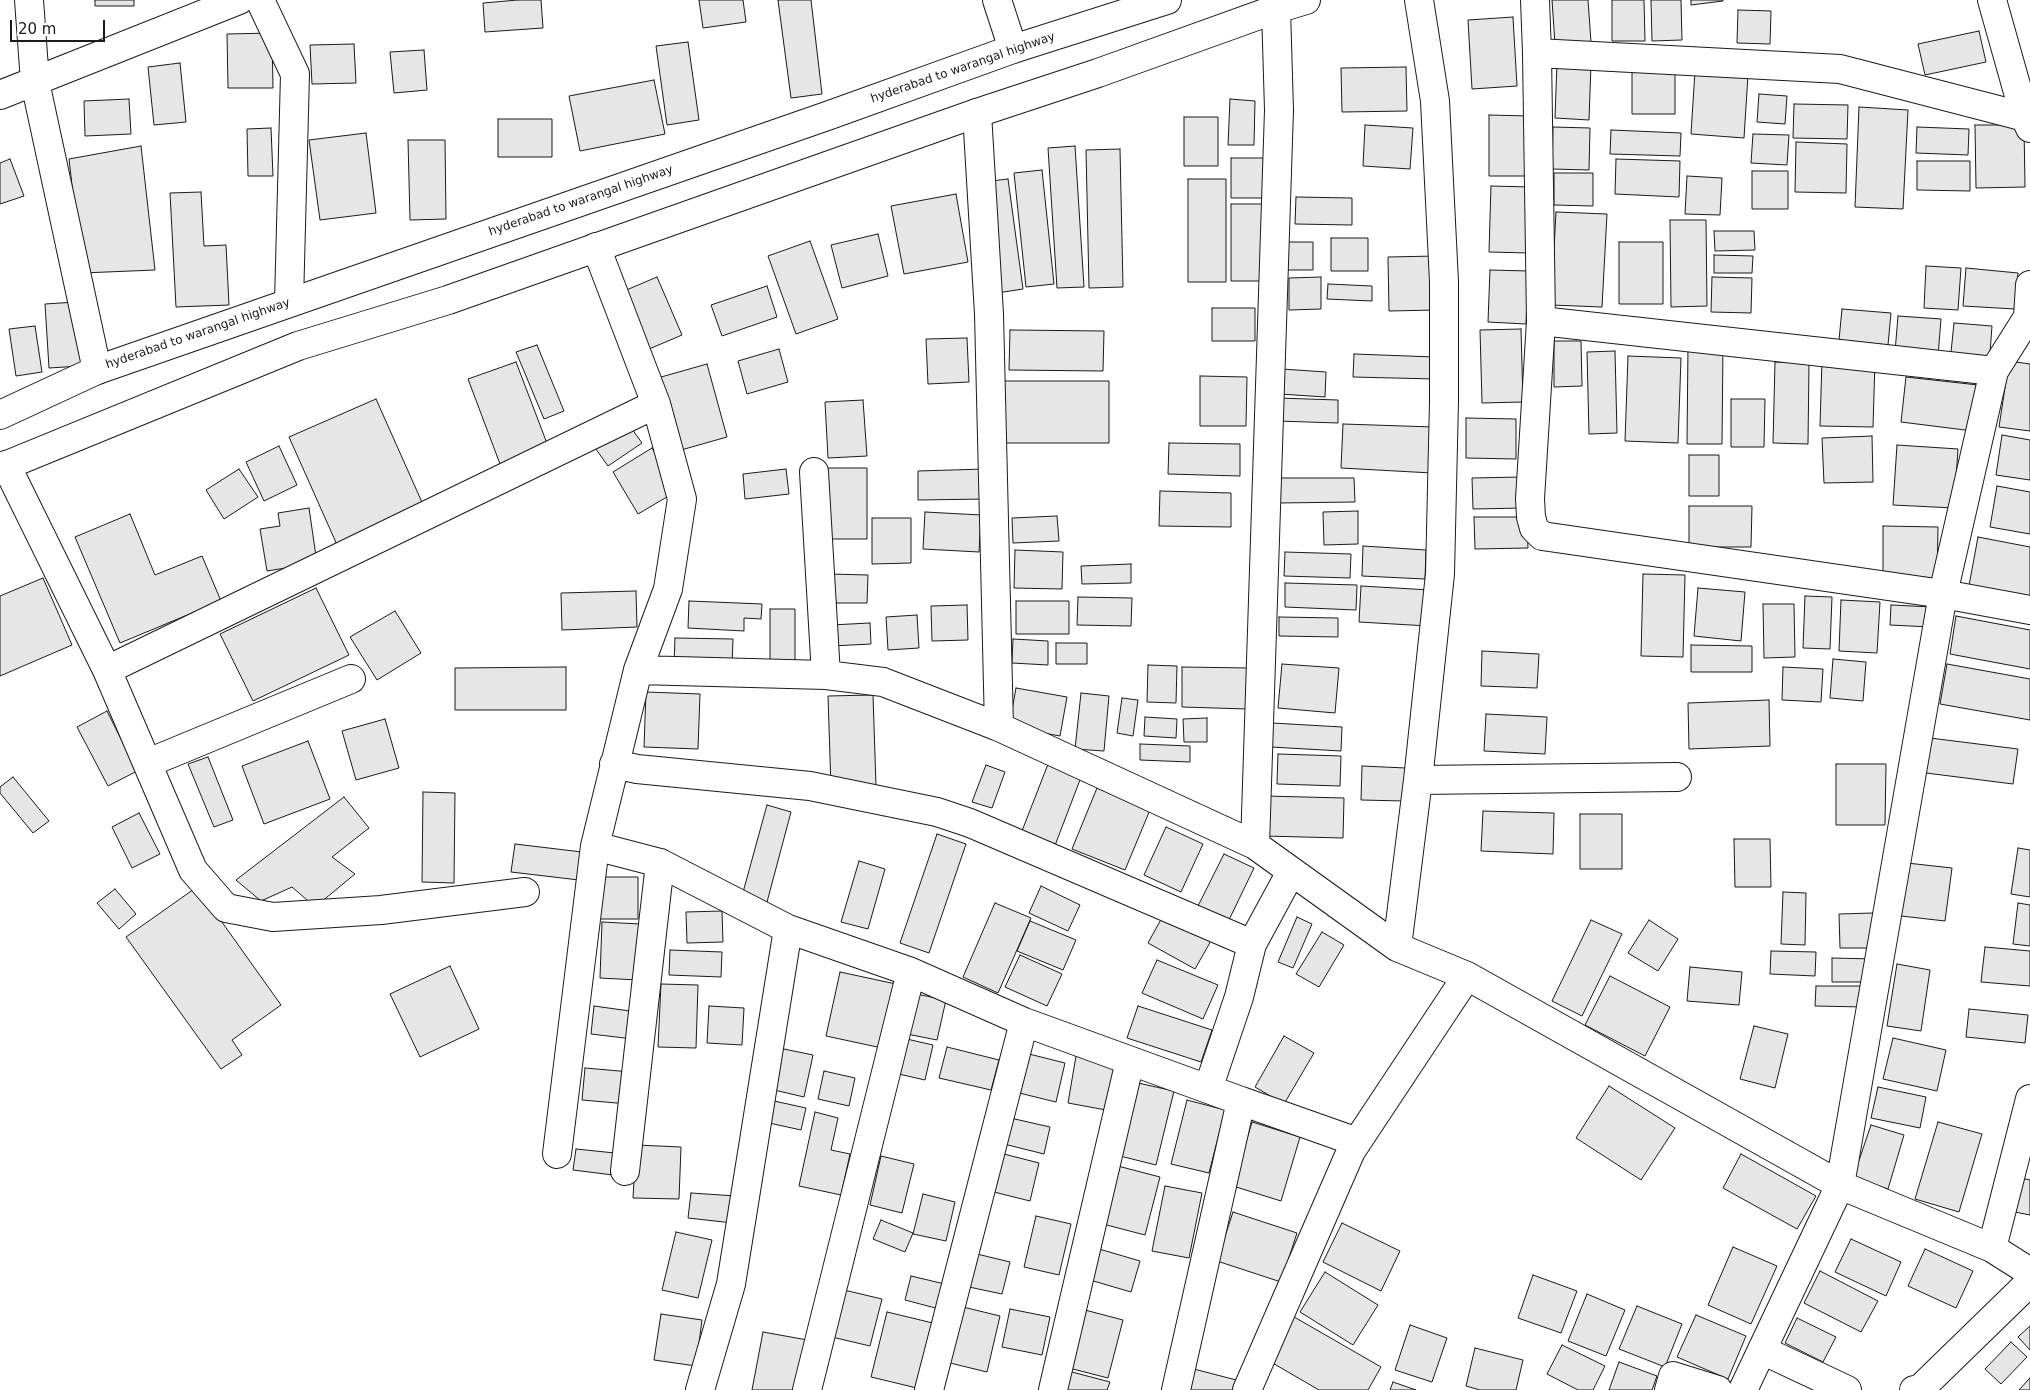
<!DOCTYPE html>
<style>
body{margin:0}
#map{position:relative;width:2030px;height:1390px;overflow:hidden;background:#fff;font-family:"DejaVu Sans",sans-serif}
canvas{display:block}
.scale{position:absolute;left:10px;top:20px;width:95px;height:22px;box-sizing:border-box;border:2px solid #1a1a1a;border-top:0;padding-left:6px;font-size:15px;line-height:18px;white-space:nowrap;color:#1a1a1a;-webkit-text-stroke:4px #fff;paint-order:stroke}
</style>
<div id="map">
<canvas width="2030" height="1390"></canvas>
<div class="scale">20 m</div>
</div>
<script>
const ctx = document.querySelector('canvas').getContext('2d');
ctx.lineJoin = 'round';
function fillPath(path, color) { ctx.fillStyle = color; ctx.fill(path, 'evenodd'); }
const toPath = rows => new Path2D(rows.map(r => 'M' + r).join(''));
function strokePath(path, color, width, dash) { ctx.strokeStyle = color; ctx.lineWidth = width; ctx.lineCap = dash ? 'butt' : 'round'; ctx.setLineDash(dash || []); ctx.stroke(path); }
function label(font, color, halo, rows, align = 'center') {
  ctx.font = font + ' "DejaVu Sans",sans-serif'; ctx.lineWidth = 4; ctx.setLineDash([]); ctx.textBaseline = 'middle'; ctx.strokeStyle = halo; ctx.fillStyle = color; for (const [text, x, y, turn = 0] of rows) {
    ctx.save(); ctx.translate(x, y); ctx.rotate((+turn || 0) * Math.PI / 180); ctx.textAlign = isNaN(turn) ? turn : align; if (halo) ctx.strokeText(text, 0, 0); ctx.fillText(text, 0, 0); ctx.restore();
  }
}
const building = toPath([
 [95,0,134,0,134,6,95,6,95,0],
 [518,0,541,0,543,28,485,32,483,3,518,0],
 [699,0,743,0,746,22,703,28,699,0],
 [778,0,811,0,822,94,791,98,778,0],
 [1552,0,1588,0,1591,42,1555,44,1552,0],
 [1612,0,1644,0,1645,41,1612,41,1612,0],
 [1651,0,1681,0,1682,40,1652,41,1651,0],
 [1691,0,1723,0,1723,1,1691,5,1691,0],
 [1738,10,1771,11,1770,44,1737,43,1738,10],
 [1513,17,1517,86,1472,89,1468,20,1513,17],
 [1979,31,1986,62,1925,75,1918,44,1979,31],
 [272,33,273,88,228,88,227,34,272,33],
 [688,42,699,120,667,125,656,46,688,42],
 [354,44,356,83,312,84,310,45,354,44],
 [424,50,427,90,394,93,390,52,424,50],
 [180,63,186,122,154,125,148,67,180,63],
 [1557,63,1591,64,1589,120,1555,118,1557,63],
 [1632,66,1675,66,1675,114,1632,114,1632,66],
 [1406,67,1407,111,1342,112,1341,68,1406,67],
 [1695,71,1748,75,1744,138,1691,134,1695,71],
 [654,80,665,134,580,151,569,96,654,80],
 [1759,94,1787,96,1785,124,1757,122,1759,94],
 [129,99,131,134,85,136,84,101,129,99],
 [1230,99,1255,101,1254,145,1228,145,1230,99],
 [1794,104,1848,105,1847,139,1793,138,1794,104],
 [1859,107,1908,110,1903,209,1855,207,1859,107],
 [1489,115,1530,116,1529,176,1489,176,1489,115],
 [1184,117,1218,117,1218,166,1184,166,1184,117],
 [498,119,552,119,552,157,498,157,498,119],
 [1365,125,1413,128,1410,169,1363,166,1365,125],
 [1975,125,2024,125,2025,187,1976,188,1975,125],
 [1553,127,1590,128,1589,170,1552,169,1553,127],
 [1917,127,1969,129,1968,155,1916,153,1917,127],
 [271,128,273,176,248,176,247,129,271,128],
 [1611,130,1681,133,1680,156,1610,154,1611,130],
 [366,133,376,213,320,220,309,140,366,133],
 [1753,134,1789,135,1787,165,1751,163,1753,134],
 [408,140,445,140,446,219,410,220,408,140],
 [1796,142,1847,144,1846,193,1795,192,1796,142],
 [141,146,155,270,82,273,69,159,141,146],
 [1075,146,1084,287,1057,288,1048,148,1075,146],
 [1120,149,1123,287,1089,288,1086,150,1120,149],
 [1231,158,1267,158,1267,198,1231,198,1231,158],
 [10,159,24,196,0,204,0,163,10,159],
 [1616,159,1680,161,1679,197,1615,194,1616,159],
 [1917,161,1970,161,1970,191,1917,190,1917,161],
 [1042,170,1054,284,1026,287,1014,173,1042,170],
 [1752,171,1788,171,1788,209,1752,209,1752,171],
 [1554,173,1593,173,1593,206,1554,205,1554,173],
 [1687,176,1722,178,1720,215,1685,214,1687,176],
 [1008,179,1023,289,997,293,982,182,1008,179],
 [1188,179,1226,179,1226,282,1188,282,1188,179],
 [1491,186,1531,187,1529,253,1489,252,1491,186],
 [201,192,204,246,226,245,229,305,176,307,170,193,201,192],
 [956,194,968,262,904,274,891,206,956,194],
 [1296,197,1352,198,1352,225,1295,224,1296,197],
 [1231,204,1268,204,1267,281,1231,281,1231,204],
 [1556,212,1607,214,1602,307,1551,305,1556,212],
 [1670,220,1706,220,1707,306,1671,307,1670,220],
 [1714,231,1754,231,1755,250,1715,251,1714,231],
 [878,234,888,276,842,288,831,245,878,234],
 [1331,238,1368,238,1368,271,1331,271,1331,238],
 [810,241,838,319,796,334,768,256,810,241],
 [1287,242,1313,242,1313,270,1287,270,1287,242],
 [1619,242,1663,242,1663,304,1619,304,1619,242],
 [1714,255,1753,256,1752,273,1714,273,1714,255],
 [1437,256,1437,310,1389,311,1388,257,1437,256],
 [1926,266,1961,268,1958,310,1924,308,1926,266],
 [1966,268,2018,273,2015,309,1963,306,1966,268],
 [1490,270,1528,271,1526,324,1488,322,1490,270],
 [657,277,682,335,649,349,624,291,657,277],
 [1321,277,1321,309,1289,310,1289,278,1321,277],
 [1712,277,1752,278,1751,313,1711,312,1712,277],
 [1328,284,1372,286,1372,301,1327,299,1328,284],
 [767,286,777,317,722,336,711,305,767,286],
 [76,302,81,366,49,368,45,304,76,302],
 [1212,308,1255,308,1255,341,1212,341,1212,308],
 [1842,309,1891,313,1888,345,1839,340,1842,309],
 [1898,316,1941,319,1938,356,1895,352,1898,316],
 [1954,323,1992,326,1989,366,1950,362,1954,323],
 [35,326,42,372,16,376,9,329,35,326],
 [1521,329,1523,402,1482,403,1480,330,1521,329],
 [1010,330,1104,331,1103,371,1009,370,1010,330],
 [967,338,969,382,928,384,926,339,967,338],
 [1554,341,1581,341,1582,386,1554,387,1554,341],
 [537,345,564,411,544,419,516,352,537,345],
 [1688,345,1723,345,1722,444,1687,444,1688,345],
 [779,349,788,382,747,394,738,361,779,349],
 [1615,351,1617,433,1589,434,1587,352,1615,351],
 [1354,354,1435,357,1435,379,1353,377,1354,354],
 [1628,356,1681,358,1678,443,1625,441,1628,356],
 [1822,360,1875,361,1873,427,1820,426,1822,360],
 [2009,361,2030,364,2030,431,1999,427,2009,361],
 [516,362,548,446,500,464,468,379,516,362],
 [1775,362,1809,363,1808,444,1773,443,1775,362],
 [707,364,727,437,674,452,654,379,707,364],
 [1282,369,1326,372,1325,397,1280,394,1282,369],
 [1200,376,1247,377,1246,426,1200,426,1200,376],
 [1906,377,1978,385,1973,431,1901,422,1906,377],
 [1003,381,1109,381,1109,443,1003,443,1003,381],
 [1278,398,1338,400,1338,423,1277,421,1278,398],
 [376,399,425,509,338,547,289,437,376,399],
 [1731,399,1765,399,1764,447,1731,447,1731,399],
 [863,400,867,456,828,458,825,402,863,400],
 [1466,418,1516,419,1516,459,1466,458,1466,418],
 [627,422,642,443,608,466,593,445,627,422],
 [1343,424,1434,427,1432,473,1341,468,1343,424],
 [2002,435,2030,440,2030,480,1996,475,2002,435],
 [1872,436,1873,482,1824,483,1822,438,1872,436],
 [1169,443,1240,444,1240,476,1168,474,1169,443],
 [1897,445,1958,449,1954,508,1893,505,1897,445],
 [279,446,297,485,264,501,246,462,279,446],
 [652,448,677,491,638,514,613,472,652,448],
 [1689,455,1719,455,1719,496,1689,496,1689,455],
 [823,468,867,468,867,539,823,539,823,468],
 [239,469,258,497,224,519,206,490,239,469],
 [786,469,789,494,745,499,743,474,786,469],
 [985,469,986,499,918,500,918,471,985,469],
 [1521,477,1522,508,1473,509,1472,478,1521,477],
 [1278,478,1354,478,1355,502,1278,503,1278,478],
 [1997,486,2030,492,2030,534,1990,527,1997,486],
 [1160,491,1231,493,1231,527,1159,526,1160,491],
 [1689,506,1752,506,1751,547,1689,547,1689,506],
 [309,508,317,563,267,571,260,529,280,526,278,513,309,508],
 [1358,511,1358,544,1324,545,1323,512,1358,511],
 [925,512,981,515,979,552,923,549,925,512],
 [130,514,155,575,202,556,221,601,120,643,75,537,130,514],
 [1057,516,1059,541,1013,543,1012,518,1057,516],
 [1474,517,1527,517,1528,548,1475,549,1474,517],
 [872,518,911,518,911,563,872,564,872,518],
 [1883,526,1938,527,1937,582,1883,581,1883,526],
 [1978,537,2030,547,2030,603,1968,591,1978,537],
 [1363,546,1426,550,1425,579,1362,576,1363,546],
 [1015,550,1063,552,1062,589,1014,588,1015,550],
 [1285,552,1351,554,1350,578,1284,576,1285,552],
 [1131,564,1131,583,1082,584,1081,566,1131,564],
 [829,574,868,575,867,603,829,603,829,574],
 [1643,574,1685,575,1683,657,1641,656,1643,574],
 [43,578,72,645,0,676,0,596,43,578],
 [1285,583,1357,585,1356,610,1285,607,1285,583],
 [1361,586,1430,590,1428,626,1359,622,1361,586],
 [316,588,349,655,253,701,220,634,316,588],
 [1698,588,1745,592,1741,641,1694,636,1698,588],
 [636,591,637,627,562,630,561,593,636,591],
 [1805,596,1832,597,1830,649,1803,648,1805,596],
 [1078,597,1132,598,1131,626,1077,625,1078,597],
 [1841,600,1880,602,1877,653,1839,651,1841,600],
 [689,601,762,604,761,619,744,618,744,631,688,628,689,601],
 [1016,601,1069,601,1069,634,1016,634,1016,601],
 [1763,604,1794,604,1795,657,1764,658,1763,604],
 [967,605,968,640,932,641,931,606,967,605],
 [1891,605,1933,607,1931,627,1890,625,1891,605],
 [770,609,795,609,795,663,770,663,770,609],
 [395,611,421,653,377,680,350,637,395,611],
 [917,615,919,648,888,650,886,617,917,615],
 [1956,616,2030,630,2030,669,1950,654,1956,616],
 [1279,617,1338,618,1338,637,1279,636,1279,617],
 [870,623,871,644,832,646,831,625,870,623],
 [675,638,733,639,732,666,674,665,675,638],
 [1013,639,1048,641,1048,665,1012,663,1013,639],
 [1056,643,1087,643,1087,664,1056,664,1056,643],
 [1691,645,1752,646,1752,672,1691,672,1691,645],
 [1482,651,1539,654,1537,688,1481,686,1482,651],
 [1833,659,1866,662,1863,701,1830,698,1833,659],
 [1282,664,1339,668,1335,713,1278,708,1282,664],
 [1947,664,2030,679,2030,720,1940,704,1947,664],
 [1148,665,1177,666,1176,703,1147,702,1148,665],
 [566,667,566,710,455,710,455,668,566,667],
 [1182,667,1249,668,1248,709,1182,707,1182,667],
 [1783,667,1823,669,1821,702,1782,700,1783,667],
 [1016,688,1067,697,1060,736,1009,727,1016,688],
 [646,692,700,694,698,749,644,747,646,692],
 [1081,693,1109,696,1104,751,1075,749,1081,693],
 [873,695,876,786,831,788,828,696,873,695],
 [1122,698,1138,700,1133,736,1117,733,1122,698],
 [1769,700,1770,746,1689,749,1688,703,1769,700],
 [107,711,137,771,108,786,77,727,107,711],
 [1486,714,1547,717,1545,754,1484,751,1486,714],
 [1145,717,1177,719,1176,738,1144,736,1145,717],
 [1207,718,1207,742,1184,742,1183,719,1207,718],
 [385,719,399,768,356,780,342,731,385,719],
 [1272,723,1342,727,1341,751,1271,747,1272,723],
 [1922,737,2018,749,2013,784,1918,772,1922,737],
 [308,741,330,799,264,824,242,766,308,741],
 [1140,744,1190,746,1190,762,1140,760,1140,744],
 [1278,754,1341,756,1340,786,1277,784,1278,754],
 [208,757,233,820,214,827,188,764,208,757],
 [1050,759,1083,772,1054,848,1020,836,1050,759],
 [1836,764,1886,764,1885,825,1836,825,1836,764],
 [986,765,1005,772,992,808,972,802,986,765],
 [1362,766,1406,768,1405,801,1361,800,1362,766],
 [13,777,49,821,33,833,0,793,0,787,13,777],
 [1097,788,1150,810,1125,870,1072,849,1097,788],
 [423,792,455,793,454,883,422,882,423,792],
 [1265,796,1344,798,1343,838,1264,836,1265,796],
 [344,797,369,828,332,857,355,874,315,907,292,887,261,901,236,880,344,797],
 [767,805,791,812,767,902,742,896,767,805],
 [1483,811,1554,813,1553,854,1481,851,1483,811],
 [139,813,160,854,132,868,112,827,139,813],
 [1580,814,1622,814,1622,869,1580,869,1580,814],
 [1166,827,1203,844,1181,892,1144,875,1166,827],
 [937,834,966,844,929,953,900,943,937,834],
 [1734,839,1770,839,1771,887,1735,887,1734,839],
 [515,844,582,852,579,880,511,872,515,844],
 [2018,848,2030,850,2030,897,2011,894,2018,848],
 [1224,854,1254,868,1227,924,1196,910,1224,854],
 [859,861,885,869,868,929,841,922,859,861],
 [1907,863,1952,868,1945,921,1901,916,1907,863],
 [593,877,638,877,638,919,593,919,593,877],
 [1041,886,1080,905,1068,931,1029,913,1041,886],
 [197,887,281,1005,232,1040,242,1055,221,1069,126,937,197,887],
 [115,889,136,914,119,929,97,903,115,889],
 [1783,892,1806,893,1805,945,1781,944,1783,892],
 [995,903,1031,918,998,993,963,977,995,903],
 [2018,903,2030,905,2030,946,2013,944,2018,903],
 [722,911,723,942,687,943,686,912,722,911],
 [1873,913,1873,948,1840,948,1839,914,1873,913],
 [1164,914,1212,939,1195,969,1148,943,1164,914],
 [1297,917,1312,924,1293,968,1278,962,1297,917],
 [1591,920,1622,934,1582,1016,1552,1001,1591,920],
 [1649,920,1678,939,1658,971,1628,953,1649,920],
 [1030,921,1076,940,1063,970,1017,951,1030,921],
 [602,922,640,924,638,980,600,978,602,922],
 [1322,932,1344,945,1319,987,1296,974,1322,932],
 [1985,947,2030,951,2030,986,1981,982,1985,947],
 [670,950,722,952,721,977,669,975,670,950],
 [1771,951,1816,952,1815,976,1770,974,1771,951],
 [1020,955,1062,974,1047,1006,1005,987,1020,955],
 [1832,958,1875,959,1874,982,1832,982,1832,958],
 [1157,960,1218,985,1203,1019,1142,993,1157,960],
 [1897,964,1930,970,1921,1031,1887,1026,1897,964],
 [450,966,479,1029,420,1057,390,994,450,966],
 [1690,967,1742,972,1739,1005,1687,1001,1690,967],
 [840,972,896,984,882,1048,826,1036,840,972],
 [1610,976,1670,1007,1645,1056,1585,1025,1610,976],
 [661,984,698,985,696,1048,658,1047,661,984],
 [1816,986,1864,986,1864,1007,1815,1006,1816,986],
 [911,993,946,1000,937,1040,902,1033,911,993],
 [594,1006,637,1012,633,1039,591,1034,594,1006],
 [709,1006,744,1008,742,1045,707,1043,709,1006],
 [1138,1006,1212,1030,1201,1062,1127,1038,1138,1006],
 [1969,1009,2028,1015,2025,1043,1966,1037,1969,1009],
 [1754,1026,1788,1034,1775,1088,1740,1079,1754,1026],
 [1284,1036,1314,1053,1284,1104,1255,1087,1284,1036],
 [898,1037,933,1045,925,1080,890,1072,898,1037],
 [1893,1038,1946,1050,1937,1091,1883,1079,1893,1038],
 [947,1047,999,1060,991,1090,939,1078,947,1047],
 [779,1048,813,1055,804,1097,770,1089,779,1048],
 [1025,1053,1065,1063,1056,1102,1015,1092,1025,1053],
 [1076,1056,1115,1062,1106,1110,1068,1103,1076,1056],
 [585,1068,631,1072,628,1104,582,1100,585,1068],
 [824,1071,855,1078,849,1106,818,1099,824,1071],
 [1138,1083,1174,1091,1156,1165,1120,1156,1138,1083],
 [1609,1086,1675,1128,1641,1180,1576,1138,1609,1086],
 [1878,1087,1926,1097,1920,1128,1871,1118,1878,1087],
 [765,1099,806,1108,801,1130,760,1121,765,1099],
 [1187,1100,1225,1110,1209,1173,1171,1164,1187,1100],
 [815,1112,838,1118,831,1150,850,1154,841,1195,799,1186,815,1112],
 [1006,1117,1050,1127,1044,1154,1000,1143,1006,1117],
 [1252,1122,1300,1137,1281,1201,1233,1186,1252,1122],
 [1938,1122,1982,1134,1959,1212,1915,1199,1938,1122],
 [1871,1125,1904,1135,1888,1189,1853,1178,1871,1125],
 [636,1145,681,1147,679,1199,633,1198,636,1145],
 [576,1149,615,1153,613,1175,573,1170,576,1149],
 [1000,1153,1039,1163,1030,1201,990,1191,1000,1153],
 [1741,1154,1816,1196,1797,1229,1723,1188,1741,1154],
 [881,1156,914,1164,902,1213,870,1205,881,1156],
 [1114,1165,1160,1177,1145,1235,1099,1223,1114,1165],
 [2021,1178,2030,1180,2030,1215,2015,1212,2021,1178],
 [1165,1186,1202,1193,1189,1258,1152,1251,1165,1186],
 [691,1193,736,1196,733,1223,688,1218,691,1193],
 [923,1194,955,1202,946,1241,913,1234,923,1194],
 [1233,1212,1297,1233,1281,1282,1217,1261,1233,1212],
 [1036,1216,1071,1224,1059,1275,1024,1267,1036,1216],
 [881,1220,913,1233,905,1252,873,1239,881,1220],
 [1342,1223,1400,1251,1381,1291,1323,1262,1342,1223],
 [676,1232,712,1240,698,1298,662,1290,676,1232],
 [1851,1239,1901,1262,1886,1296,1835,1272,1851,1239],
 [1733,1247,1777,1266,1751,1324,1708,1305,1733,1247],
 [1099,1249,1140,1261,1131,1292,1090,1280,1099,1249],
 [1925,1249,1973,1271,1956,1308,1908,1286,1925,1249],
 [977,1254,1010,1262,1002,1294,969,1287,977,1254],
 [1820,1271,1878,1301,1861,1332,1804,1303,1820,1271],
 [1325,1272,1378,1305,1353,1345,1300,1312,1325,1272],
 [1533,1275,1577,1291,1561,1333,1518,1318,1533,1275],
 [911,1276,949,1285,943,1310,905,1300,911,1276],
 [844,1290,882,1299,870,1346,832,1337,844,1290],
 [1587,1294,1625,1310,1606,1356,1568,1341,1587,1294],
 [1637,1306,1682,1324,1665,1367,1619,1349,1637,1306],
 [963,1307,1000,1316,987,1372,950,1363,963,1307],
 [1010,1309,1050,1317,1042,1355,1002,1347,1010,1309],
 [1085,1310,1123,1320,1108,1378,1069,1368,1085,1310],
 [887,1312,937,1324,921,1389,871,1377,887,1312],
 [661,1314,702,1320,696,1366,654,1360,661,1314],
 [1289,1314,1381,1367,1368,1390,1319,1390,1264,1358,1289,1314],
 [1696,1315,1746,1336,1728,1379,1677,1357,1696,1315],
 [1797,1318,1836,1337,1823,1362,1785,1343,1797,1318],
 [1410,1325,1447,1338,1432,1382,1395,1370,1410,1325],
 [2030,1326,2030,1350,2018,1337,2030,1326],
 [763,1332,813,1341,804,1390,752,1390,763,1332],
 [2011,1342,2027,1357,2001,1384,1985,1369,2011,1342],
 [1562,1345,1605,1366,1593,1390,1578,1390,1547,1374,1562,1345],
 [1475,1348,1523,1360,1516,1390,1480,1390,1466,1386,1475,1348],
 [1619,1362,1657,1376,1652,1390,1609,1390,1619,1362],
 [1190,1368,1244,1382,1242,1390,1185,1390,1190,1368],
 [1068,1371,1110,1382,1107,1390,1063,1390,1068,1371],
 [2030,1378,2030,1390,2019,1390,2030,1378],
 [1393,1382,1416,1390,1390,1390,1393,1382]
]);
fillPath(building, '#e6e6e6');
strokePath(building, '#1a1a1a', 1);
const minor = toPath([
 [29,0,35,82,97,370],
 [260,0,295,74,289,302],
 [997,0,1013,49],
 [1535,0,1537,53],
 [1992,0,2025,117],
 [0,95,239,0],
 [977,113,989,314,999,727],
 [2030,128,2025,117,1840,69,1537,53,1541,321,1530,499,1531,517,1534,528,1542,536,1943,594,2030,610],
 [1541,321,1994,371],
 [6,465,107,670,193,870,226,908,273,917,381,910,525,892],
 [814,472,826,675],
 [107,670,656,404],
 [638,670,826,675,883,682,999,727,1255,845,1397,947,1467,976,1840,1185,1992,1248,2030,1272],
 [148,763,351,679],
 [614,764,637,769,810,786,937,812,970,823,1252,944],
 [1418,780,1677,777],
 [1255,845,1279,110,1276,9],
 [595,846,660,863,788,929,911,972,1024,1022,1241,1101,1176,1390],
 [1397,947,1418,780,1440,574,1444,401,1444,282,1435,101,1419,0],
 [1208,1089,1239,997,1252,944,1291,872],
 [1241,1101,1357,1142],
 [557,1154,595,846,638,670,668,589,682,499,656,404,596,247],
 [625,1171,660,863],
 [1992,1248,2030,1099],
 [1762,1350,1847,1390],
 [700,1390,731,1284,788,929],
 [807,1390,911,972],
 [929,1390,1024,1022],
 [1053,1390,1130,1061],
 [1247,1390,1351,1151,1467,976],
 [1669,1390,1673,1376,1718,1390],
 [1743,1390,1840,1185,1943,594,1994,371,2028,317,2030,285],
 [1914,1390,1920,1389,2030,1282]
]);
const major = toPath([
 [0,415,97,370,827,116,1013,49,1167,0],
 [0,468,298,346,448,300,977,113,1098,73,1276,9,1306,0]
]);
strokePath(minor, '#1a1a1a', 30);
strokePath(major, '#1a1a1a', 30);
strokePath(minor, '#fff', 28);
strokePath(major, '#fff', 28);
label('12px', '#1a1a1a', '#fff', [
 ["hyderabad to warangal highway",963,68,-19],
 ["hyderabad to warangal highway",581,201,-19],
 ["hyderabad to warangal highway",198,334,-19]
]);
</script>
